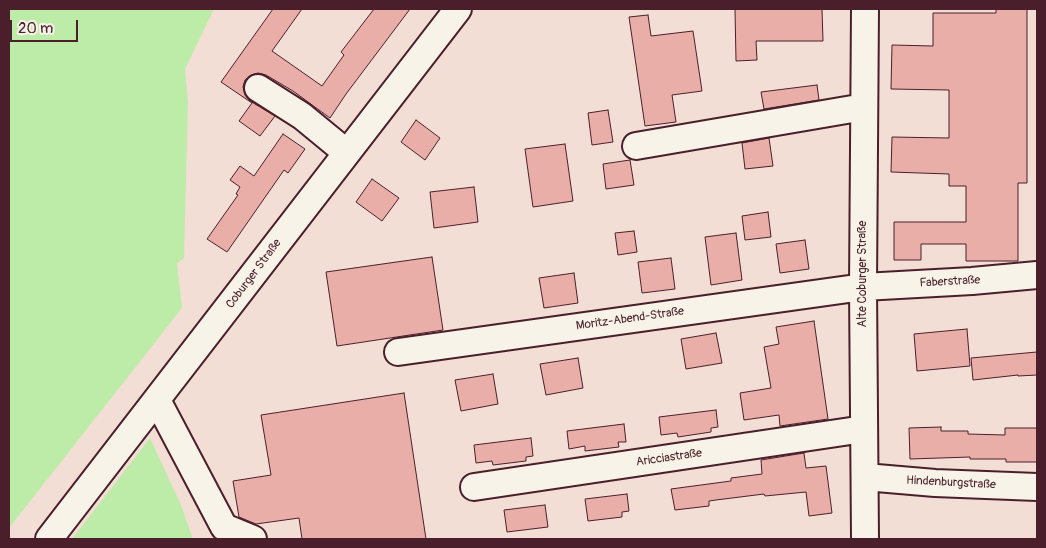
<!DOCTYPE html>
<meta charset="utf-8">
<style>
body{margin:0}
#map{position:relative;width:1046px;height:548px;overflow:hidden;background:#f3ded5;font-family:Pangolin,sans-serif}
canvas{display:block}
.frame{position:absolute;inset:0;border:10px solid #4a1f2b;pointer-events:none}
.scale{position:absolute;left:10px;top:20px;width:68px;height:22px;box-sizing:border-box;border:2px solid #4a1f2b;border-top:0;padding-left:6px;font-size:15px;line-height:18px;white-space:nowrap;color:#4a1f2b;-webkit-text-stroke:4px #f7f3e8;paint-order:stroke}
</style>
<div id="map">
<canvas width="1046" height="548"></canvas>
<div class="frame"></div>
<div class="scale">20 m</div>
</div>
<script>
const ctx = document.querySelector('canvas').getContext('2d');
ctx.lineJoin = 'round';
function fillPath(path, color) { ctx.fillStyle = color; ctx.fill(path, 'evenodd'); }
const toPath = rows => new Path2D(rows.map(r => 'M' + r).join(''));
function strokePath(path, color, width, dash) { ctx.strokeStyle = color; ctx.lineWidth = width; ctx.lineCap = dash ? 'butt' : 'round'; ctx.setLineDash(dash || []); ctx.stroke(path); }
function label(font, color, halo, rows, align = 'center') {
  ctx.font = font + ' Pangolin,sans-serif'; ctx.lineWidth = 4; ctx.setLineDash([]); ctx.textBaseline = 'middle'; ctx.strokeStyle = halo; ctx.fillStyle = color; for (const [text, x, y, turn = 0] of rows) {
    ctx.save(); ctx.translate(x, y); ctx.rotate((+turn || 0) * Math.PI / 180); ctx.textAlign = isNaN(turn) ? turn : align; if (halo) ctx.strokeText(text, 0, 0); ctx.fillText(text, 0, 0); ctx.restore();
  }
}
fillPath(toPath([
 [9,9,214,9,185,69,188,102,184,258,177,263,182,308,9,528],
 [150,438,181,505,193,539,72,539]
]), '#bdeba8');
const building = toPath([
 [273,9,302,9,272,51,322,86,344,55,341,52,374,9,410,9,346,94,330,118,293,91,266,75,258,73,251,75,245,80,243,87,245,95,250,101,275,116,260,136,239,121,252,103,221,82,273,9],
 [735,9,822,9,823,41,756,41,757,60,736,61,735,9],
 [996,9,1027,9,1027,183,1018,183,1018,261,966,261,966,244,921,244,921,260,894,260,894,222,966,222,966,186,949,186,949,174,891,172,892,137,949,138,949,90,891,89,892,45,933,46,933,13,996,13,996,9],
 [648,15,651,36,693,31,702,91,672,95,676,122,645,126,629,17,648,15],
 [817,85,819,100,764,109,761,92,817,85],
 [608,110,613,142,592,145,588,113,608,110],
 [416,120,440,138,425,160,401,142,416,120],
 [283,134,305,149,288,173,284,170,227,252,207,239,238,195,236,194,240,187,230,180,240,166,254,176,283,134],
 [769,138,773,166,745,169,742,143,769,138],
 [565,144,573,201,533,207,525,149,565,144],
 [630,160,634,185,606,189,603,164,630,160],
 [372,179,399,198,382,221,356,202,372,179],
 [474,187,478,222,434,228,430,192,474,187],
 [768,212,771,237,745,240,742,216,768,212],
 [634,231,637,252,618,255,615,233,634,231],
 [736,233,742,280,711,285,705,237,736,233],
 [805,240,809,269,780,273,776,244,805,240],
 [432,257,443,330,337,346,326,272,432,257],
 [671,258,675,289,642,293,638,262,671,258],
 [574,273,578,303,544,308,539,278,574,273],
 [814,321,828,419,780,426,779,415,744,420,740,393,771,388,764,347,779,344,776,327,814,321],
 [967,329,970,366,917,371,914,334,967,329],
 [716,333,722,363,686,369,681,339,716,333],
 [1037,352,1037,375,1018,376,1018,375,973,380,971,358,1037,352],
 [578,358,583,388,546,395,540,364,578,358],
 [493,374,498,404,461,411,455,380,493,374],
 [404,393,426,539,302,539,299,518,256,524,239,517,233,481,271,475,261,415,404,393],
 [716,410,718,427,711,428,711,432,678,437,677,433,661,435,659,417,716,410],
 [624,424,626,442,618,442,619,447,585,451,585,446,569,449,567,431,624,424],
 [941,427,941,431,968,431,968,434,1005,435,1005,428,1037,428,1037,462,1006,462,1006,459,970,459,970,457,910,459,909,428,941,427],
 [531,438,533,456,526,457,526,461,493,465,492,461,476,463,474,445,531,438],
 [804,453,806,468,826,466,832,513,809,516,806,492,765,496,764,494,716,500,709,501,709,506,675,510,671,489,731,481,731,478,762,474,761,460,804,453],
 [627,494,629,511,622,512,622,517,588,521,585,499,627,494],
 [545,505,548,527,507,532,504,510,545,505]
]);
fillPath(building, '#e9aea8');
strokePath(building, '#4a1f2b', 1);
const minor = toPath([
 [865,9,863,287,865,539],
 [258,88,302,116,347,153],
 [636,146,864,107],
 [398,352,863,287,972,281,1037,275],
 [157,400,224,527,253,539],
 [865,477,935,483,1037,487],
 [474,487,864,429],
 [49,539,458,9]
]);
strokePath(minor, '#4a1f2b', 30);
strokePath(minor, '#f7f3e8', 26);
label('12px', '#4a1f2b', '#f7f3e8', [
 ["Coburger Straße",254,274,-53],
 ["Alte Coburger Straße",863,274,-90],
 ["Faberstraße",950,282,-3],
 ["Moritz-Abend-Straße",630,319,-8],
 ["Aricciastraße",669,458,-8],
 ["Hindenburgstraße",951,483,3]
]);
</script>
